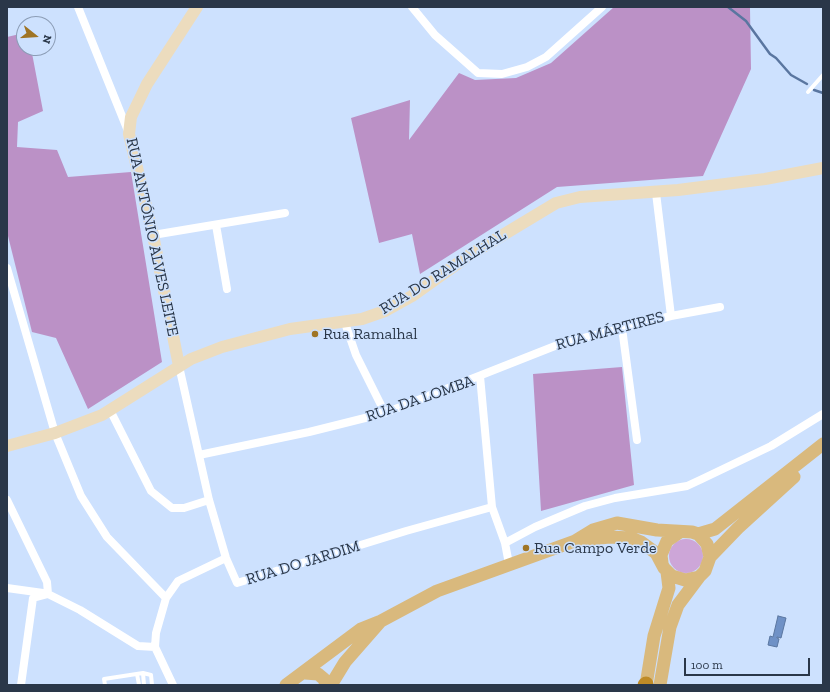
<!DOCTYPE html>
<meta charset="utf-8">
<style>
body{margin:0}
#map{position:relative;width:830px;height:692px;overflow:hidden;background:#cde1fe;font-family:"Zilla Slab",serif}
canvas{display:block}
.frame{position:absolute;inset:0;border:8px solid #2a3749;pointer-events:none}
.north{position:absolute;left:16px;top:16px;width:40px;height:40px;box-sizing:border-box;background:#cde1fe;border:1px solid #8c9db6;border-radius:50%;rotate:107deg;font-size:11px;font-weight:700;line-height:16px;text-align:center;color:#2a3749}
.north::after{content:'';display:block;margin:auto;width:14px;height:18px;background:#9f7424;clip-path:polygon(50% 0,100% 100%,50% 72%,0 100%)}
.scale{position:absolute;left:684px;top:658px;width:126px;height:18px;box-sizing:border-box;border:2px solid #2a3749;border-top:0;padding-left:5px;font-size:12px;line-height:14px;white-space:nowrap;color:#2a3749;-webkit-text-stroke:3px #cde1fe;paint-order:stroke}
</style>
<div id="map">
<canvas width="830" height="692"></canvas>
<div class="frame"></div>
<div class="north">N</div>
<div class="scale">100 m</div>
</div>
<script>
const ctx = document.querySelector('canvas').getContext('2d');
ctx.lineJoin = 'round';
function fillPath(path, color) { ctx.fillStyle = color; ctx.fill(path, 'evenodd'); }
const toPath = rows => new Path2D(rows.map(r => 'M' + r).join(''));
function strokePath(path, color, width, dash) { ctx.strokeStyle = color; ctx.lineWidth = width; ctx.lineCap = dash ? 'butt' : 'round'; ctx.setLineDash(dash || []); ctx.stroke(path); }
function label(font, color, halo, rows, align = 'center') {
  ctx.font = font + ' "Zilla Slab",serif'; ctx.lineWidth = 3; ctx.setLineDash([]); ctx.textBaseline = 'middle'; ctx.strokeStyle = halo; ctx.fillStyle = color; for (const [text, x, y, turn = 0] of rows) {
    ctx.save(); ctx.translate(x, y); ctx.rotate((+turn || 0) * Math.PI / 180); ctx.textAlign = isNaN(turn) ? turn : align; if (halo) ctx.strokeText(text, 0, 0); ctx.fillText(text, 0, 0); ctx.restore();
  }
}
fillPath(toPath([
 '669 556a17 17 0 1 1 34 0a17 17 0 1 1-34 0Z'
]), '#cda6d8');
fillPath(toPath([
 [614,7,750,8,751,69,703,176,557,187,420,274,412,234,379,243,351,118,410,100,409,140,459,73,475,80,516,78,551,63],
 [24,33,24,48,31,48,43,111,18,122,17,147,57,150,68,177,131,172,162,362,88,409,56,338,32,332,7,232,7,37],
 [622,367,634,485,541,511,533,374]
]), '#bb91c6');
const water = toPath([
 [778,616,786,618,781,638,777,637,777,638,779,639,777,647,768,645,770,636,773,637,778,616]
]);
fillPath(water, '#6f91c6');
strokePath(water, '#5a76a0', 1);
strokePath(toPath([
 [728,7,746,21,770,54,776,58,791,75,807,84],
 [814,90,823,93]
]), '#5a76a0', 2.5);
strokePath(toPath([
 [808,92,823,75],
 [143,673,144,685],
 [137,674,139,685],
 [105,685,104,679,143,673,151,675,152,685]
]), '#fff', 4);
strokePath(toPath([
 [78,7,128,131],
 [412,7,435,35,478,73,502,74,527,67,546,57,602,7],
 [656,193,671,316],
 [216,225,227,289],
 [153,235,285,213],
 [7,268,55,433,81,496,107,537,166,598],
 [345,323,356,355,385,413],
 [622,328,637,440],
 [179,366,209,500,226,558,237,583,406,531,492,507],
 [480,376,492,507,505,543,509,564],
 [110,410,151,491,172,508,184,508,209,500],
 [199,455,309,432,385,413,560,344,671,316,720,307],
 [7,500,47,582,48,594,80,610,138,646,155,647,173,685],
 [505,543,535,527,585,506,615,498,687,486,702,479,771,446,823,414],
 [7,588,43,593],
 [155,647,156,633,166,598,178,581,226,558],
 [21,685,33,598,48,594]
]), '#fff', 8);
strokePath(toPath([
 [179,366,153,235,129,134,131,117,147,84,197,7],
 [7,446,55,433,102,415,191,359,222,347,290,329,362,319,385,311,412,296,468,256,556,203,580,197,678,190,765,179,823,168]
]), '#ecdcbe', 12);
strokePath(toPath([
 [698,534,715,529,823,444],
 [710,557,738,528,794,477],
 [662,563,661,555,667,541,680,532],
 [305,673,318,674,324,679,326,685],
 [286,685,361,629,381,621,437,591,575,541,593,530,617,523,657,530,692,532,698,534,707,544,710,557,705,571,699,577,685,580,672,576,664,568,656,553,641,542,631,538,609,537,575,541],
 [331,685,345,662,380,622],
 [646,685,654,636,669,588,667,572],
 [660,685,670,627,678,605,699,577]
]), '#d9b97d', 13);
strokePath(toPath([
 [645,685,646,684]
]), '#bf8b27', 15);
for (const [x, y, r, color] of [
 [315,334,4,"#9f7424"],
 [526,548,4,"#9f7424"]
]) { const dot = new Path2D(); dot.arc(x, y, r, 0, 2 * Math.PI); ctx.fillStyle = color; ctx.fill(dot); strokePath(dot, '#cde1fe', 1.5); }
label('16px', '#2a3749', '#cde1fe', [
 ["RUA ANTÓNIO ALVES LEITE",152,237,78],
 ["RUA DO RAMALHAL",443,272,-32],
 ["RUA MÁRTIRES",610,331,-15],
 ["RUA DA LOMBA",420,399,-19],
 ["RUA DO JARDIM",303,563,-17]
]);
label('16px', '#2a3749', '#cde1fe', [
 ["Rua Ramalhal",323,334],
 ["Rua Campo Verde",534,548]
], 'left');
</script>
